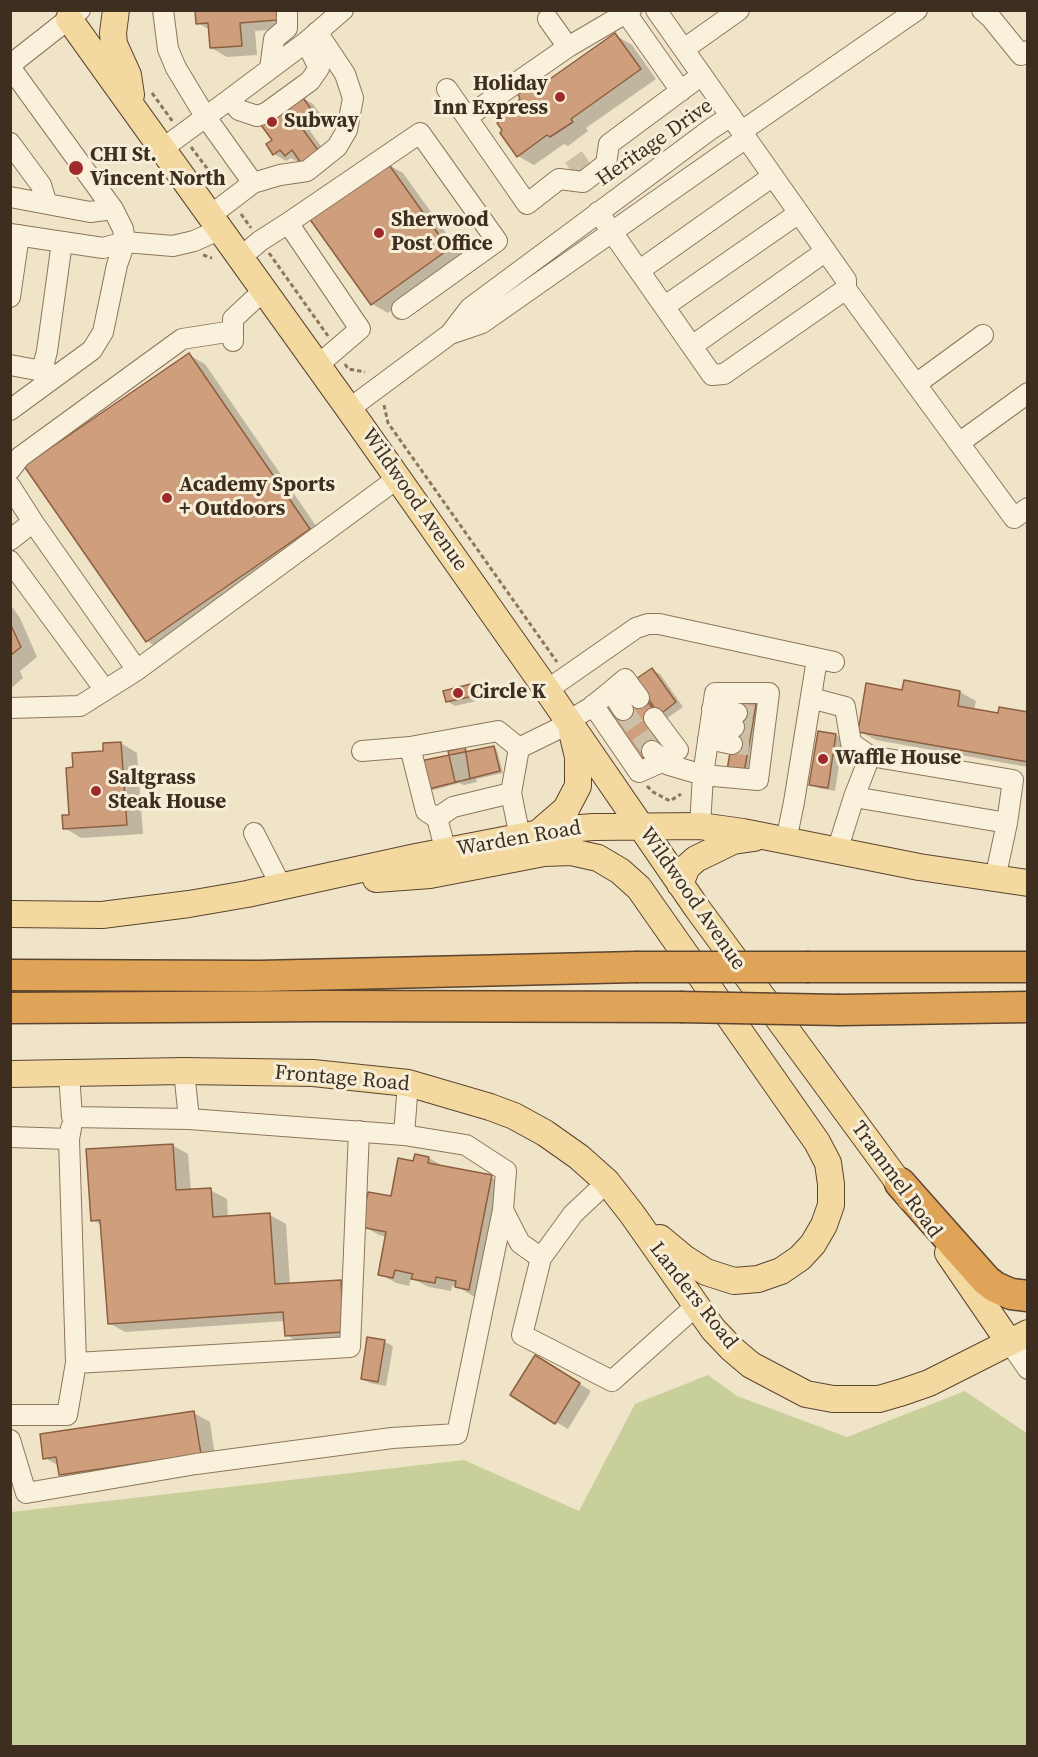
<!DOCTYPE html>
<style>
body{margin:0}
#map{position:relative;width:1038px;height:1757px;overflow:hidden;background:#f0e4c8;font-family:"Source Serif 4",serif}
canvas{display:block}
.frame{position:absolute;inset:0;border:12px solid #3d2e20;pointer-events:none}
</style>
<div id="map">
<canvas width="1038" height="1757"></canvas>
<div class="frame"></div>
</div>
<script>
const ctx = document.querySelector('canvas').getContext('2d');
ctx.lineJoin = 'round';
function fillPath(path, color) { ctx.fillStyle = color; ctx.fill(path, 'evenodd'); }
const toPath = rows => new Path2D(rows.map(r => 'M' + r).join(''));
function strokePath(path, color, width, dash) { ctx.strokeStyle = color; ctx.lineWidth = width; ctx.lineCap = dash ? 'butt' : 'round'; ctx.setLineDash(dash || []); ctx.stroke(path); }
function label(font, color, halo, rows, align = 'center') {
  ctx.font = font + ' "Source Serif 4",serif'; ctx.lineWidth = 6; ctx.setLineDash([]); ctx.textBaseline = 'middle'; ctx.strokeStyle = halo; ctx.fillStyle = color; for (const [text, x, y, turn = 0] of rows) {
    ctx.save(); ctx.translate(x, y); ctx.rotate((+turn || 0) * Math.PI / 180); ctx.textAlign = isNaN(turn) ? turn : align; if (halo) ctx.strokeText(text, 0, 0); ctx.fillText(text, 0, 0); ctx.restore();
  }
}
fillPath(toPath([
 [708,1375,737,1396,847,1437,965,1391,1025,1432,1027,1430,1027,1746,11,1746,11,1512,464,1460,579,1511,635,1404]
]), '#c9cf9b');
fillPath(toPath([
 [196,10,291,10,292,28,255,31,257,55,227,57,211,48,210,30,198,23],
 [615,35,632,45,656,79,586,128,588,131,568,146,564,144,534,165,518,156,522,100,543,78,549,82],
 [301,97,313,104,325,120,310,131,331,160,300,160,298,162,291,158,286,161,274,154,274,140],
 [387,164,403,173,464,258,388,313,372,304],
 [189,355,205,364,325,539,163,651,147,641],
 [10,604,20,618,37,657,20,671,23,678,10,689],
 [652,670,660,674,683,707,666,719,667,744,640,763],
 [905,682,960,692,976,701,974,711,999,715,1028,713,1028,767,876,740,859,731,904,692],
 [471,686,478,691,481,700,455,706,447,701],
 [756,700,768,707,756,779,741,776],
 [836,735,843,740,835,791,818,788,811,784],
 [121,743,137,753,143,834,81,838,65,828,71,816,74,769],
 [493,748,497,750,503,773,476,779,477,782,464,785,459,783,430,791,427,789,450,756,464,749,471,752],
 [172,1145,188,1154,191,1191,210,1190,227,1199,228,1218,270,1215,286,1224,290,1284,340,1281,357,1290,360,1340,303,1344,286,1335,285,1321,125,1332,109,1323,102,1226,93,1220],
 [416,1156,429,1158,444,1167,491,1177,507,1186,486,1299,473,1296,456,1286,452,1286,451,1291,429,1287,411,1278,409,1286,396,1283,380,1274,387,1237,379,1235,363,1226,392,1198,415,1163],
 [369,1339,385,1342,393,1346,386,1386,370,1383,362,1379],
 [548,1364,591,1391,568,1429,556,1422],
 [194,1413,210,1422,216,1463,76,1484,60,1475,59,1466,45,1458]
]), '#0003');
const building = toPath([
 [195,10,276,10,277,20,240,23,242,46,210,48,208,23,196,24,195,10],
 [615,33,641,69,571,119,573,122,550,137,547,135,517,157,500,133,502,130,497,123,502,119,499,115,520,99,518,94,543,76,547,81,615,33],
 [301,95,314,113,299,124,320,153,303,166,292,150,285,156,280,150,273,155,266,144,272,140,261,125,301,95],
 [387,162,449,249,371,305,309,218,387,162],
 [189,353,310,529,146,642,24,466,189,353],
 [10,623,21,647,10,656,10,623],
 [652,668,676,702,658,716,633,681,652,668],
 [904,680,960,691,958,706,998,713,999,707,1028,712,1028,762,858,732,866,683,902,690,904,680],
 [471,684,474,696,446,702,443,691,471,684],
 [645,694,659,715,665,742,636,762,607,721,645,694],
 [740,696,757,699,744,773,727,770,740,696],
 [818,731,836,734,828,788,809,785,818,731],
 [121,742,127,825,63,829,62,815,69,815,66,768,73,767,72,753,103,751,103,743,121,742],
 [494,746,500,771,425,790,420,761,494,746],
 [465,747,470,779,455,782,448,751,465,747],
 [173,1144,176,1190,211,1188,213,1217,270,1213,275,1284,341,1280,344,1332,285,1336,283,1312,108,1324,100,1220,91,1221,86,1149,173,1144],
 [415,1154,429,1157,428,1163,492,1175,469,1290,455,1287,456,1281,436,1277,435,1283,411,1279,413,1274,395,1270,393,1278,378,1275,386,1232,361,1227,368,1192,391,1196,398,1158,413,1161,415,1154],
 [367,1337,385,1340,378,1382,361,1379,367,1337],
 [535,1355,580,1383,555,1424,510,1395,535,1355],
 [194,1411,201,1454,59,1475,56,1457,43,1459,40,1434,194,1411]
]);
fillPath(building, '#cf9f7d');
strokePath(building, '#8d5f41', 1.5);
strokePath(toPath([
 [571,171,594,155],
 [623,710,652,751],
 [737,713,753,716],
 [734,727,751,730],
 [732,744,749,745]
]), '#ccc0a6', 20, [20, 10]);
const minor = toPath([
 [163,10,168,49,176,68,205,116,253,183,211,215],
 [982,10,991,18,1021,55,1028,51],
 [626,13,681,91],
 [548,19,568,47,631,10],
 [684,49,739,10],
 [10,65,80,10],
 [10,67,113,209,123,229,125,242,117,265,103,332,92,350,10,410],
 [270,69,274,39,287,28,287,10],
 [447,89,527,204,559,179,583,182,606,164,609,144,702,75],
 [230,99,306,42],
 [467,117,568,47],
 [742,131,917,10],
 [10,143,41,185,47,204],
 [162,149,230,99,239,110,257,116,266,113,310,81,319,68,306,42,343,10],
 [253,183,280,175,307,171,337,147,347,130,353,98,345,74,317,32],
 [10,197,90,212,113,209],
 [598,212,712,375,724,374,846,289,846,280,656,10],
 [288,223,420,133,497,241,402,309],
 [10,234,103,248,125,242,173,246,194,241,221,229],
 [241,257,260,241,288,223,360,329,318,365],
 [640,270,773,176],
 [846,289,1014,518,1028,508],
 [10,297,19,235],
 [665,306,799,213],
 [450,334,482,323,746,138],
 [233,341,233,319,264,290],
 [692,346,826,251],
 [10,365,42,371,55,375],
 [42,371,47,351,62,242],
 [916,384,983,335],
 [349,409,450,334,470,308,711,129,731,116],
 [959,443,1028,393],
 [10,470,20,457,182,339,233,331],
 [10,486,33,522,137,670],
 [10,540,33,522],
 [10,561,105,690],
 [547,690,636,628,648,624,659,624,834,662],
 [611,691,625,679,639,698],
 [811,698,845,707,851,743,870,756],
 [593,705,639,772,664,761,678,750,654,718],
 [10,708,80,706,137,670,398,478],
 [712,709,737,713],
 [568,721,590,708,611,691,623,710],
 [711,722,734,727],
 [708,739,732,744],
 [410,747,426,811,437,818],
 [519,748,511,793,520,837],
 [362,751,410,747,498,731,519,748,570,723],
 [652,751,669,765,703,775,715,693,769,693,758,780,703,775,700,826],
 [854,797,870,756,1013,780,1007,823],
 [254,833,281,886],
 [786,841,794,802,817,659],
 [837,851,854,797,1007,823,995,879],
 [446,852,437,818,453,807,511,793],
 [184,1071,189,1119,404,1135,408,1083],
 [69,1074,72,1117,189,1119],
 [404,1135,466,1145,506,1171,503,1210,520,1243,541,1258],
 [10,1137,69,1139,71,1128],
 [69,1139,76,1363,350,1347,359,1131],
 [607,1182,573,1214,541,1258,522,1335,612,1381,697,1305],
 [1009,1342,1028,1369],
 [10,1415,67,1415,76,1363],
 [10,1440,26,1493,196,1464,392,1438,457,1434,503,1210]
]);
const major = toPath([
 [116,10,113,33,114,44,128,75,131,95],
 [69,19,349,409,547,690,697,908,910,1198],
 [537,834,566,809,578,786,578,757,572,732],
 [376,879,430,875,544,853,571,852,598,858,620,871,639,888,817,1142,828,1163,831,1184,831,1205,824,1225,813,1244,800,1258,781,1271,758,1279,734,1281,706,1272,684,1258,660,1238],
 [680,884,687,867,696,859,733,841,754,838],
 [10,914,102,915,189,904,247,894,416,857,555,830,593,827,700,826,743,832,919,867,1028,883],
 [10,1074,184,1071,313,1073,408,1083,490,1107,514,1116,545,1133,579,1157,607,1182,632,1214,713,1329,732,1349,751,1365,806,1394,833,1399,879,1399,903,1392,929,1383,1028,1333],
 [948,1253,1009,1342]
]);
const highway = toPath([
 [809,967,1028,967],
 [10,975,260,976,636,967],
 [10,1008,326,1006,680,1007],
 [840,1010,1028,1007],
 [900,1183,986,1280,995,1287,1011,1294,1028,1296]
]);
strokePath(minor, '#8d765c', 22);
strokePath(major, '#5b4430', 28);
strokePath(highway, '#5b4430', 33);
strokePath(toPath([
 [152,93,173,122],
 [191,147,221,187],
 [241,214,251,228],
 [269,253,328,336],
 [203,255,212,258],
 [345,364,348,369,365,372],
 [384,405,388,423,557,662],
 [647,786,653,792,670,801,681,794]
]), '#8d765c', 3, [4.5, 3]);
strokePath(minor, '#faf1dc', 20);
strokePath(major, '#f3d9a0', 26);
strokePath(highway, '#e0a458', 30);
const highwayBridge = toPath([
 [636,967,809,967],
 [680,1007,840,1010]
]);
strokePath(highwayBridge, '#5b4430', 33, []);
strokePath(highwayBridge, '#e0a458', 30);
for (const [x, y, r, color] of [
 [560,97,6,"#9e2a2b"],
 [272,122,6,"#9e2a2b"],
 [76,168,8,"#9e2a2b"],
 [379,233,6,"#9e2a2b"],
 [167,498,6,"#9e2a2b"],
 [458,693,6,"#9e2a2b"],
 [823,759,6,"#9e2a2b"],
 [96,791,6,"#9e2a2b"]
]) { const dot = new Path2D(); dot.arc(x, y, r, 0, 2 * Math.PI); ctx.fillStyle = color; ctx.fill(dot); strokePath(dot, '#f7eed8', 2); }
label('bold 21px', '#3d2e20', '#f7eed8', [
 ["Holiday",548,85,"right"],
 ["Inn Express",548,109,"right"],
 ["Subway",284,122],
 ["CHI St.",90,156],
 ["Vincent North",90,180],
 ["Sherwood",391,221],
 ["Post Office",391,245],
 ["Academy Sports",179,486],
 ["+ Outdoors",179,510],
 ["Circle K",470,693],
 ["Waffle House",835,759],
 ["Saltgrass",108,779],
 ["Steak House",108,803]
], 'left');
label('21px', '#3d2e20', '#f7eed8', [
 ["Heritage Drive",655,143,-35],
 ["Wildwood Avenue",414,500,55],
 ["Warden Road",519,839,-10],
 ["Wildwood Avenue",692,899,55],
 ["Frontage Road",342,1079,5],
 ["Trammel Road",896,1180,54],
 ["Landers Road",693,1296,52]
]);
</script>
